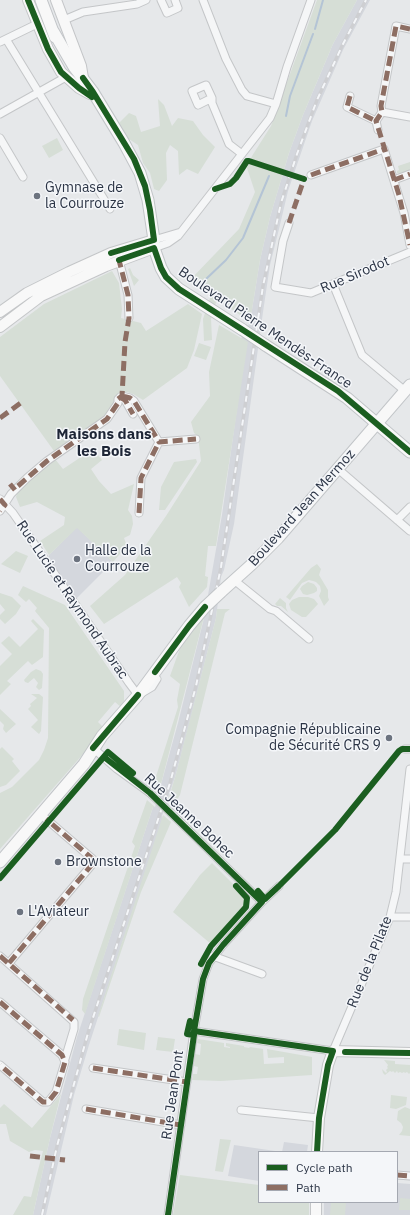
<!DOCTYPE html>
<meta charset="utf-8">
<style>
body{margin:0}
#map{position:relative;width:410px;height:1215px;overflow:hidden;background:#e6e8ea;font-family:"IBM Plex Sans",sans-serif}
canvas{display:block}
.legend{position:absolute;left:258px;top:1151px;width:140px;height:52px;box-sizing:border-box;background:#f4f6f9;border:1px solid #a4a8b1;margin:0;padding:5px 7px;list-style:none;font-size:12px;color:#2b3445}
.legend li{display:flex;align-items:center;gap:8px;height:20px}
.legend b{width:20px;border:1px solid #a4a8b1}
</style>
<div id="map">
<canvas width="410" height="1215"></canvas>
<ul class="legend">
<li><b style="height:5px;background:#1b5e20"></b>Cycle path</li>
<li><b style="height:5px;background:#8d6e63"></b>Path</li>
</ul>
</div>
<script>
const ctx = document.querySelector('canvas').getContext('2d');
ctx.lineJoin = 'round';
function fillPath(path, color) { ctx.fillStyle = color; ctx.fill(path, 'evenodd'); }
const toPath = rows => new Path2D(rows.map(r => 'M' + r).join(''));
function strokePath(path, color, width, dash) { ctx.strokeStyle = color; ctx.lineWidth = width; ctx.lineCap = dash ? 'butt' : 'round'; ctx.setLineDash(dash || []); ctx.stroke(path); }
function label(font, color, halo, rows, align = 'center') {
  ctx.font = font + ' "IBM Plex Sans",sans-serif'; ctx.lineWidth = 3; ctx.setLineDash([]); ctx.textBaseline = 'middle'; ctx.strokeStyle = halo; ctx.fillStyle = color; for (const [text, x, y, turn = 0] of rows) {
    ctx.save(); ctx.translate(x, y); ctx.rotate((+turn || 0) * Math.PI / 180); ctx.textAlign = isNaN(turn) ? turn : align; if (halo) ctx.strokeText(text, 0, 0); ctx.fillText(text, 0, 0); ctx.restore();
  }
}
fillPath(toPath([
 [357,0,370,0,343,50,312,121,288,191,279,229,270,265,263,312,234,524,224,570,221,577,216,618,188,729,176,774,162,816,163,818,89,1045,74,1095,46,1215,33,1215,50,1138,77,1037,153,807,155,807,160,790,160,788,178,723,204,618,222,515,238,401,210,396,250,322,260,260,270,217,289,153,303,115,333,44],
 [77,527,113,562,71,604,46,567,49,555],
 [284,1142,308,1145,307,1152,259,1152,259,1181,228,1176,234,1145,282,1152],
 [397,1183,410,1184,410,1215,324,1215,324,1202,397,1202]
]), '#d4d7dd');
fillPath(toPath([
 [317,0,357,0,333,44,303,115,289,153,270,217,260,260,250,322,217,299,211,319,212,340,204,341,203,319,211,295,190,280,239,229,255,192,247,168,252,156,271,126],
 [158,99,164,105,172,126,178,118,193,121,203,135,215,147,198,174,187,169,179,175,178,151,170,145,166,153,167,180,159,191,154,189,150,173,143,163,138,145,129,139,119,123,129,113,136,116,141,132,160,126],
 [57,138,63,150,49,158,42,146],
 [410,162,410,171,400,174,397,173,397,171,399,170,398,166],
 [130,268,133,275,139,280,134,286,128,269],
 [112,271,119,283,122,309,121,318,141,323,146,331,188,304,202,314,194,350,187,368,143,400,133,394,127,392,122,393,117,403,104,416,54,451,0,376,0,337,44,304],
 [219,325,248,342,216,546,208,546,205,576,208,577,207,587,189,607,179,587,181,583,177,577,104,624,90,606,125,575,166,516,201,461,198,436,194,433,191,422,210,396,209,372],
 [199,343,211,347,206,360,194,356],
 [93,449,102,460,91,469,99,481,111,494,134,484,128,510,132,516,133,524,130,535,124,538,127,546,113,562,77,528,49,555,40,541,64,525,65,517,37,502,20,507,16,497,18,491,33,476,55,459,63,469],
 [196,459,197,462,165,510,159,510,161,487,174,462],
 [16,551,28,556,20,573,1,564],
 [317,564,321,569,319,575,328,590,328,597,329,600,324,606,319,596,321,591,320,586,316,582,313,581,309,580,302,583,290,600,286,597,311,568],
 [308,582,314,584,317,588,317,591,314,593,307,595,303,594,300,589,302,586],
 [23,586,65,605,124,691,124,701,122,708,115,702,98,722,105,729,0,849,0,793,12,787,39,760,44,750,48,738,49,628,35,611,37,608,29,599,26,602,18,595],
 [0,593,12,597,21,606,16,614,5,624,0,619,0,615,5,610,0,604],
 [308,597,314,599,318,604,306,617,302,617,291,610,289,604,292,600,299,597],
 [280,598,286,603,286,608,288,612,281,606,277,606,275,604],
 [217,609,230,609,225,613,180,795,174,804,167,798,169,797,176,774,216,618],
 [204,617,160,788,160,792,153,786,178,707,177,700,180,684,170,676,183,640],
 [33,619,44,630,43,657,32,665,28,661,7,681,11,684,0,695,0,666,12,654,1,643,9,636,20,647,38,629,31,621],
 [36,669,41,671,43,674,42,688,39,690,36,687,38,683,34,678,28,683,25,682,24,680,31,672],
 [31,694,39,694,43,697,41,731,39,734,31,727,38,720,28,709,31,706,30,704,37,698],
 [0,709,16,724,6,733,3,729,4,725,0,721],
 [2,747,14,759,12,761,20,771,6,785,0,787,0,749],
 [147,800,155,807,153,807,85,1014,82,1010,83,999,135,846,132,842],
 [163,815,171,822,141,892,99,1017,98,1016],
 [212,863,244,895,246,902,243,908,211,944,173,912,200,875],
 [119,1029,146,1033,144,1050,117,1045],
 [158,1037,175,1039,173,1052,156,1050],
 [198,1039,224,1043,224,1047,230,1048,230,1047,226,1046,226,1043,244,1046,244,1047,249,1048,250,1047,263,1049,264,1064,284,1063,284,1057,268,1058,267,1049,312,1057,312,1075,221,1081,192,1080,193,1074,197,1074,198,1067,194,1066,195,1054,200,1055,201,1044,197,1043],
 [384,1060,395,1061,395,1064,410,1065,410,1073,409,1074,407,1072,405,1073,404,1072,402,1073,400,1072,398,1073,397,1071,395,1073,393,1071,392,1072,390,1071,385,1075,383,1073,382,1069,386,1073,387,1072,386,1070,388,1068,387,1067,388,1065],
 [61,1094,50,1138,33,1215,13,1215,24,1196,31,1197,43,1151,35,1150,29,1152,10,1141,6,1124,0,1124,0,1108,4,1104,32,1128],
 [391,1095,407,1097,406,1105,396,1109,390,1108],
 [405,1107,410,1109,410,1136,399,1135,402,1131,403,1127,401,1123,397,1120,398,1111],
 [220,1139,231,1140,223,1172,215,1171],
 [180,1175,259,1185,259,1202,309,1202,309,1215,173,1215],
 [400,1198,410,1199,410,1210,399,1210],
 [331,1202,346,1202,345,1215,330,1215]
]), '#d6ded6');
strokePath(toPath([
 [315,29,323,0],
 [286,116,290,96,313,34],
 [206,279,226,260,243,238,269,176]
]), '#b4c4d5', 2);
const street = toPath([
 [161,0,167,13,178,8,175,0],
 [203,0,226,59,242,90,247,96,276,104],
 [64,20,83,12,137,4,146,0],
 [6,39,110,209],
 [0,42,37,24],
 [350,96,347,107,376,121],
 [212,98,198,105,192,91,206,85,212,98,212,103,229,144,242,154],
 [382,112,381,106,396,26,410,29],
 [382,112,410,117],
 [0,114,66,77],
 [378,130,376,121,382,112],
 [0,138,23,177],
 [311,175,384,149,404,213,410,245],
 [394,180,410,174],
 [289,223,283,241,275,287,311,293,410,252],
 [154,240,181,232],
 [154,248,168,243,178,236,270,118,276,104,287,67,311,0],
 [119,260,128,295,129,318],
 [333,284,362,355,405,391],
 [120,397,125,400,133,414],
 [338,469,410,531],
 [0,499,13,513,31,539,129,683,138,695],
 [0,511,11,494,27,478,47,461,107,419,118,403,118,399,122,396,130,398,134,401,159,442,196,439],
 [139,513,141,478,159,442],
 [397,520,410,507],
 [234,580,270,609,276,611,309,639],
 [142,693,152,687,157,679],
 [93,748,117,769,150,793],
 [405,749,410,749],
 [171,813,262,902],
 [401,859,410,859],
 [390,917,410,917],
 [0,956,74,1022,74,1029,65,1059],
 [213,956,262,974],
 [9,963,95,861,45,818],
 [0,1002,62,1055,65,1062,56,1092,48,1102,43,1102,0,1065],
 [194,1031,333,1051,390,917,396,892,410,769],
 [93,1068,187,1082],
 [86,1109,181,1125],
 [241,1110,319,1118],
 [397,1175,410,1176],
 [168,1215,194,1031,203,979,209,963,223,945,262,902,279,886]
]);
const secondary = toPath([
 [28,0,48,49,61,72,79,88,90,94],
 [56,0,81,66,83,78],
 [0,312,27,293,69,272,111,253,154,240],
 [0,327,41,296,106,266,154,248],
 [317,1152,319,1118,328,1065,333,1051,410,1053],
 [316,1202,316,1215]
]);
const primary = toPath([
 [41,0,55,37],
 [53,31,74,67,93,92,124,143,140,173,148,200,154,240,154,248,161,268,166,277,179,289,243,330],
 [265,345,347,398,410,452],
 [221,592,251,565,278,538,410,385],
 [0,862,84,764,102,736,138,695,189,626,205,607]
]);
strokePath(street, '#c4c6c8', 9);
strokePath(secondary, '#c4c6c8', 12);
strokePath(primary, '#c2c5c8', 13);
strokePath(street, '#f5f6f7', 7);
strokePath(secondary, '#f8f8f8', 10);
strokePath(primary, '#f8f8f8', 11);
const rail = toPath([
 [42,1215,57,1146,88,1033,170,783,196,686,221,567,263,286,281,203,297,154,317,100,343,44,366,0]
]);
strokePath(rail, '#cecfd2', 3.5);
strokePath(rail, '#f4f6f9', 2, [6]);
const streetBridge = toPath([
 [150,793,171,813]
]);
const primaryBridge = toPath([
 [243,330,265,345],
 [205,607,221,592]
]);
strokePath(streetBridge, '#c4c6c8', 9, []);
strokePath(primaryBridge, '#c2c5c8', 13, []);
strokePath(streetBridge, '#f5f6f7', 7);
strokePath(primaryBridge, '#f8f8f8', 11);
strokePath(toPath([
 [410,29,396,26,381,106,382,112,376,121,399,195,410,245],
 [350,96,347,107,376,121],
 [311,175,384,149],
 [394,180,410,174],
 [289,223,304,179,302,178],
 [122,396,130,398,134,401,159,442,196,439],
 [120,397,125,400,133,414],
 [0,418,22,402],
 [10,484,15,490],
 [18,486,47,461,107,419,118,403,118,399,122,396,125,342,129,318,128,295,119,260],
 [0,499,5,505,0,511],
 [139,513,141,478,159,442],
 [0,956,73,1020],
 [9,963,95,861,46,819],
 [0,1002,62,1055,65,1062,56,1092,48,1102,43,1102,0,1065],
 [93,1068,187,1082],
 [86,1109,181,1125],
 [30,1156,65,1160],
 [397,1175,410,1176]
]), '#8d6e63', 5, [10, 5]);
strokePath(toPath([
 [28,0,48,49,61,72,79,88,92,97],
 [83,78,93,92,134,159,145,186,150,210,154,240,111,253],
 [215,189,230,184,236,178,247,161,249,161,304,179],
 [119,260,154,248,161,268,166,277,179,289,338,391,410,452],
 [155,672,189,626,205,607],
 [93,748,138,695],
 [104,757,150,793,262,902,223,945,209,963,203,979,194,1031,333,1051,328,1065,319,1118,317,1152],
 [0,878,108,752,133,773],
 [258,891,265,899,279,886,335,830,399,751,402,749,410,749],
 [201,964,211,946,246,907,247,898,236,886],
 [345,1052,410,1053],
 [168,1215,194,1035,187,1034,190,1021]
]), '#1b5e20', 6);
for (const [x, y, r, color] of [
 [37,196,4,"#6c737f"],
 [77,559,4,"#6c737f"],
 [389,738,4,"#6c737f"],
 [58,862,4,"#6c737f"],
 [20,912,4,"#6c737f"]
]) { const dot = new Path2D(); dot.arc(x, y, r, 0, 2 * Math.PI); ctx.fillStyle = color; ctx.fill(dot); strokePath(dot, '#f4f6f9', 1.5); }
label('14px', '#2b3445', '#f4f6f9', [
 ["Gymnase de",45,188],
 ["la Courrouze",45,204],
 ["Halle de la",85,551],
 ["Courrouze",85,567],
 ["Compagnie Républicaine",381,730,"right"],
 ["de Sécurité CRS 9",381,746,"right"],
 ["Brownstone",66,862],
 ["L'Aviateur",28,912]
], 'left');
label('14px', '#2b3445', '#f4f6f9', [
 ["Rue Sirodot",355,275,-23],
 ["Boulevard Pierre Mendès-France",265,328,34],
 ["Boulevard Jean Mermoz",302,508,-48],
 ["Rue Lucie et Raymond Aubrac",72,600,56],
 ["Rue Jeanne Bohec",189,816,43],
 ["Rue de la Pilate",370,962,-68],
 ["Rue Jean Pont",173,1095,-82]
]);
label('bold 15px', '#1d2536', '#f4f6f9', [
 ["Maisons dans",104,435],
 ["les Bois",104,452]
]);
</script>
